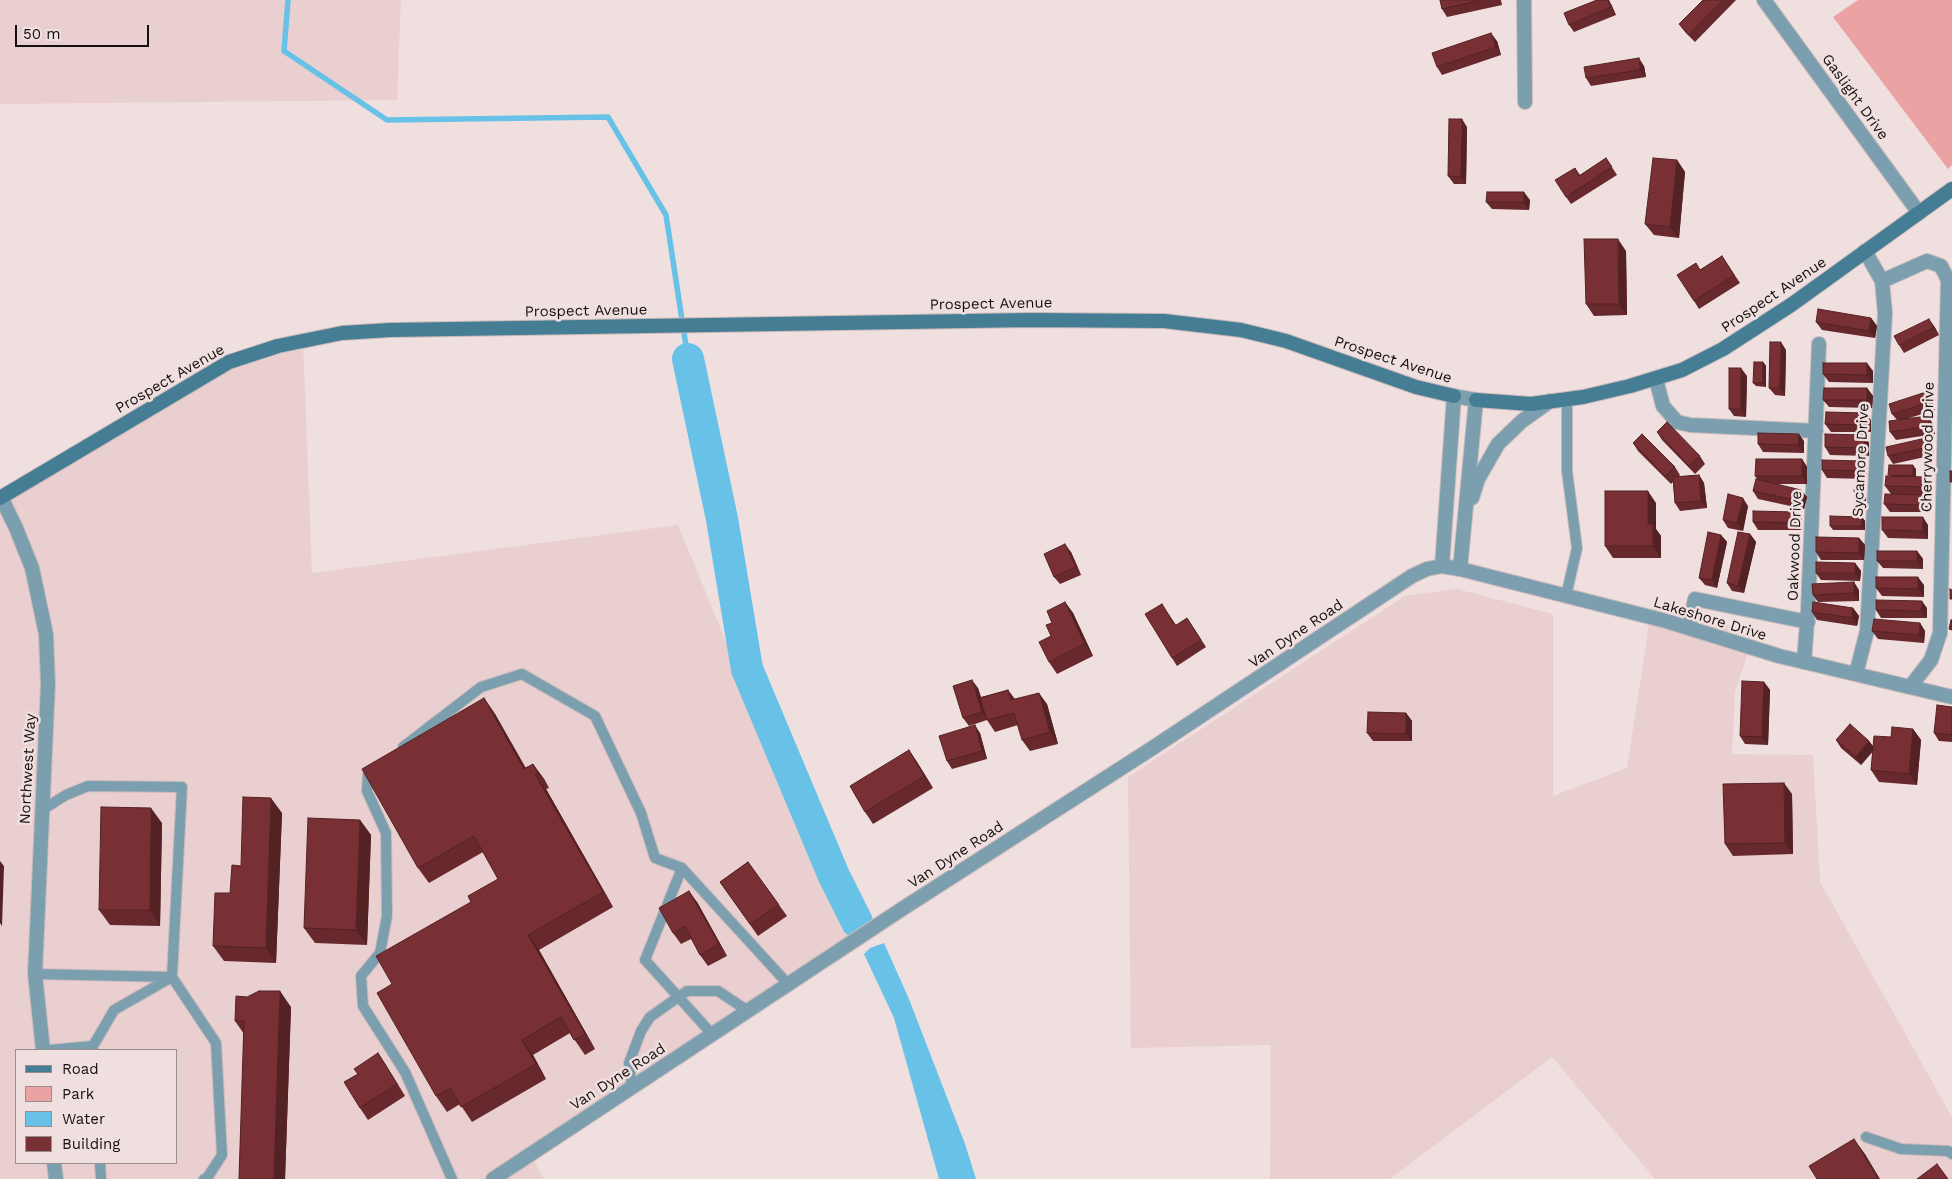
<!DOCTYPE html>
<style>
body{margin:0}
#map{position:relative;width:1952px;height:1179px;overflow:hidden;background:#f0dfdf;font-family:"Work Sans",sans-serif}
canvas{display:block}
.legend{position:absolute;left:15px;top:1049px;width:162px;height:115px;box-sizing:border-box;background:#f0dfdf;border:1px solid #988c8c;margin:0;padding:6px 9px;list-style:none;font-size:15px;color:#150f0f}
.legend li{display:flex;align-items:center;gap:10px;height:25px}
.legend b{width:25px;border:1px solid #988c8c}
.scale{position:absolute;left:15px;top:25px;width:134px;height:22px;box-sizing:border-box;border:2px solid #150f0f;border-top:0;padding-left:6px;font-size:15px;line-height:18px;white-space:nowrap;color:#150f0f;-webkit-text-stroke:4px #f0dfdf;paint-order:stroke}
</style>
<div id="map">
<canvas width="1952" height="1179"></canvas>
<ul class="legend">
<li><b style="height:6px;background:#457d94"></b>Road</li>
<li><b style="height:14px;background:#eaa2a2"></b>Park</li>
<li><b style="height:14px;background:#68c2e7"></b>Water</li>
<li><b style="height:14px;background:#783034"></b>Building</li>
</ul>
<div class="scale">50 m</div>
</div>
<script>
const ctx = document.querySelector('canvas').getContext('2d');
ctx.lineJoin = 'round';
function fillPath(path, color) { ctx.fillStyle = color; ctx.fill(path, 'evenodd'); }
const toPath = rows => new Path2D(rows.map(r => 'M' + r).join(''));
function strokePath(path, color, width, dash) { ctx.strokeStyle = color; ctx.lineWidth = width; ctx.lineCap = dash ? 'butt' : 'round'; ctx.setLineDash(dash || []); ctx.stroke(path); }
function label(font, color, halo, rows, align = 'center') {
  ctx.font = font + ' "Work Sans",sans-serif'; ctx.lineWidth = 5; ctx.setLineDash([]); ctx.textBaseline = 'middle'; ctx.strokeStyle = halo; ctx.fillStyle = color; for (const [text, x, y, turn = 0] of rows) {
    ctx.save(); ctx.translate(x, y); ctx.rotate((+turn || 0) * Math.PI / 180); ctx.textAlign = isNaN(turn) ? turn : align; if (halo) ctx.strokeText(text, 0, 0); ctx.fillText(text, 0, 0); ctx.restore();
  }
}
fillPath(toPath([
 [0,0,401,0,397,100,0,104],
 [303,340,312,573,678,525,850,943,530,1154,544,1179,0,1179,0,498,183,388],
 [16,1050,176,1050,176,1163,16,1163],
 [1457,589,1553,614,1553,796,1627,768,1652,605,1755,632,1735,692,1732,754,1813,755,1820,882,1952,1117,1952,1179,1655,1179,1552,1057,1390,1179,1270,1179,1271,1045,1131,1048,1128,777,1405,596]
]), '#e9cfcf');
fillPath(toPath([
 [1858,0,1952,0,1952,165,1948,169,1833,17]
]), '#eaa2a2');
fillPath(toPath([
 [884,943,909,999,965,1144,976,1179,939,1179,894,1018,864,954,870,948]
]), '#68c2e7');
strokePath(toPath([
 [288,0,284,51,387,120,608,117,666,215,688,359]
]), '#68c2e7', 5.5);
strokePath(toPath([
 [688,359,722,519,747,669,834,876,857,922]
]), '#68c2e7', 32);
const service = toPath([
 [1566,596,1577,548,1567,471,1567,399],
 [403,747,481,687,522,674,595,716,641,813,655,858,682,868],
 [373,769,368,774,367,791,386,833,387,916,380,953,361,976,363,1006,405,1072,452,1179],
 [35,974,172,977,182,787,88,786,66,795,42,810],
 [712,1034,645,960,682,868,788,984],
 [93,1046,114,1010,172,977,216,1043,222,1155,207,1178,204,1179],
 [49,1050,93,1046,93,1050],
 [632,1087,629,1063,641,1031,650,1017,687,991,718,991,748,1011],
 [1866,1137,1901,1149,1948,1151,1952,1154],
 [100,1163,101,1179]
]);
const minor = toPath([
 [1524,0,1525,102],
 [1764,0,1919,213],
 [1882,281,1927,261,1941,266,1948,280,1940,633,1931,660,1910,687],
 [1656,379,1663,406,1677,422,1690,425,1816,431],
 [1,497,16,528,32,568,46,634,48,684,35,974,43,1050],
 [1689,628,1695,599,1808,622],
 [1804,662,1808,610,1819,344],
 [1856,674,1867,631,1885,313,1882,281,1865,251],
 [54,1163,56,1179]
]);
const tertiary = toPath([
 [1472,498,1478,479,1498,444,1522,421,1550,401],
 [1442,566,1454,396,1476,400,1460,569],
 [493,1179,902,909,1151,749,1412,576,1427,569,1442,566,1460,569,1666,621,1779,656,1952,697]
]);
const secondary = toPath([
 [1476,400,1531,404,1583,397,1630,386,1682,370,1723,349,1791,305,1952,189],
 [0,498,229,362,278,346,342,333,390,330,1031,320,1164,321,1241,330,1286,341,1416,387,1454,396]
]);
strokePath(service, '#c9baba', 12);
strokePath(minor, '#c9baba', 16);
strokePath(tertiary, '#c9baba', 16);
strokePath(secondary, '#c9baba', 16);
strokePath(service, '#7c9faf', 10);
strokePath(minor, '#7c9faf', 14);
strokePath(tertiary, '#7c9faf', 14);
strokePath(secondary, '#457d94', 14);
fillPath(toPath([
 [1440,0,1501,0,1502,5,1447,17,1442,9],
 [1703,0,1736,0,1695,42,1685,32,1679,24],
 [1611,4,1616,15,1574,32,1569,25],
 [1497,41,1501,55,1442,75,1437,67],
 [1644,66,1646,77,1591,86,1586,78],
 [1467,127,1466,184,1454,184,1448,176],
 [1606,158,1617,175,1571,204,1566,197,1575,168,1580,175],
 [1677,160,1685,172,1679,238,1654,235,1645,224],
 [1530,200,1529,210,1492,209,1486,202],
 [1626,251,1627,315,1594,316,1586,304],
 [1722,256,1740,283,1699,309,1694,301,1700,270],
 [1871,318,1877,326,1875,338,1822,330,1816,322],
 [1934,326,1939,335,1904,353,1899,345],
 [1786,350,1785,396,1775,395,1769,388],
 [1763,362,1766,366,1766,387,1756,386,1753,383],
 [1873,371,1873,383,1829,382,1823,374],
 [1747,376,1746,417,1734,416,1729,409],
 [1867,388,1873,396,1872,408,1829,407,1823,400],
 [1932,400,1935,410,1903,420,1933,424,1935,434,1896,440,1890,432,1897,420,1892,414],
 [1871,420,1871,432,1831,432,1825,424],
 [1657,432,1700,456,1705,464,1695,474,1662,440],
 [1864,435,1869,443,1869,456,1830,455,1825,447],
 [1926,438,1932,446,1934,455,1893,464,1888,456],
 [1804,441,1804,453,1763,452,1758,444],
 [1633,443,1675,467,1680,475,1678,477,1699,475,1704,483,1707,508,1680,511,1675,503,1673,482,1671,484,1638,451],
 [1802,459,1807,467,1807,484,1774,484,1801,490,1807,497,1804,509,1758,499,1753,491,1758,480,1755,476],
 [1867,469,1866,479,1827,478,1822,470],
 [1916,469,1916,477,1932,485,1931,495,1924,495,1929,502,1929,512,1890,512,1884,504,1891,494,1885,486,1889,476],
 [1865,492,1866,501,1857,501,1855,497],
 [1656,503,1656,529,1661,536,1661,558,1613,558,1605,546],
 [1748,506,1743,531,1728,528,1723,520],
 [1796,512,1802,519,1801,530,1758,530,1753,522],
 [1862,517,1865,521,1865,530,1833,530,1830,526],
 [1928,525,1928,539,1888,538,1882,530],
 [1750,534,1756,542,1744,593,1732,591,1727,583],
 [1721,535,1727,542,1717,588,1705,585,1699,578],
 [1859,538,1865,545,1864,560,1821,560,1816,552],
 [1917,551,1923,559,1923,569,1883,568,1877,561],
 [1071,552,1081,575,1060,584,1054,577],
 [1855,563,1861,571,1860,581,1821,580,1816,573],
 [1924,585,1924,597,1882,596,1876,588],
 [1859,590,1859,601,1818,602,1813,595],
 [1065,602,1073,613,1093,656,1057,674,1049,662,1052,623],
 [1162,604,1176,625,1187,618,1206,647,1177,666,1172,658],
 [1853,608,1859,616,1857,626,1817,620,1812,612],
 [1927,608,1927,618,1881,618,1876,610],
 [1920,623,1925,631,1924,643,1878,639,1872,631],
 [1764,682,1770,690,1768,745,1745,744,1740,736],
 [978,688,981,697,1008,690,1015,699,1047,704,1058,744,1030,751,1022,740,1018,725,995,732,987,720,969,726,963,718],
 [484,698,495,714,525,768,533,764,544,779,549,788,546,789,613,907,539,950,595,1049,585,1055,570,1033,533,1055,546,1079,472,1122,460,1104,447,1112,436,1096,392,984,471,902,498,879,483,852,429,883,418,868],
 [1952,707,1952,742,1939,741,1934,733],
 [1406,713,1412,721,1412,741,1373,741,1367,733],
 [1913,729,1921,740,1917,785,1879,782,1871,770,1873,751,1861,765,1841,748,1836,740,1869,741,1873,746,1891,737],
 [980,733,987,759,952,769,947,761],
 [909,750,917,762,933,788,873,824,865,812],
 [1792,794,1793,854,1733,856,1725,844],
 [282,813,276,963,224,961,213,946,230,893,241,866],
 [360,820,371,835,367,945,315,943,304,928],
 [162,823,160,926,110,925,99,910],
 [748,862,787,916,758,936,720,882],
 [697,902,727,956,708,966,700,955,691,939,681,944,673,933],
 [291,1007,285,1179,239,1179,244,1034,235,1021],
 [378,1053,405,1096,368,1120,360,1108,358,1074]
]), '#67292d');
fillPath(toPath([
 [1607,0,1609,0,1611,4,1616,15,1611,7],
 [1491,33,1497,41,1501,55,1496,47],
 [1639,58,1644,66,1646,77,1640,70],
 [1462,119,1467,127,1466,184,1461,177],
 [1677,160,1685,172,1679,238,1670,227],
 [1524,192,1530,200,1529,210,1524,202],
 [1618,239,1626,251,1627,315,1619,304],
 [1871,318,1877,326,1875,338,1869,331],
 [1929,319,1934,326,1939,335,1933,328],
 [1781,342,1786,350,1785,396,1780,388],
 [1763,362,1766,366,1766,387,1763,383],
 [1867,363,1873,371,1873,383,1867,375],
 [1741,368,1747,376,1746,417,1741,409],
 [1867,388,1873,396,1872,408,1867,400],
 [1926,392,1932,400,1935,410,1930,402],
 [1866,413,1871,420,1871,432,1865,425],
 [1928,416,1933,424,1935,434,1929,426],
 [1799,434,1804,441,1804,453,1798,445],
 [1864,435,1869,443,1869,456,1864,448],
 [1926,438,1932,446,1934,455,1928,447],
 [1802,459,1807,467,1807,484,1802,476],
 [1861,461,1867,469,1866,479,1861,471],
 [1913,465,1916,469,1916,480,1913,476],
 [1699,475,1704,483,1707,508,1701,501],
 [1926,477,1932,485,1931,495,1926,487],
 [1862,488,1865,492,1866,501,1863,497],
 [1801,490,1807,497,1804,509,1799,501],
 [1648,491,1656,503,1656,529,1661,536,1661,558,1653,546,1648,524],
 [1923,495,1929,502,1929,512,1923,505],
 [1743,498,1748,506,1743,531,1737,523],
 [1796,512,1802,519,1801,530,1796,523],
 [1862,517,1865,521,1865,530,1862,526],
 [1923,517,1928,525,1928,539,1923,531],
 [1750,534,1756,542,1744,593,1738,586],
 [1721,535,1727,542,1717,588,1712,580],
 [1859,538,1865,545,1864,560,1859,553],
 [1065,544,1071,552,1081,575,1076,567],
 [1917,551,1923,559,1923,569,1917,561],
 [1855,563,1861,571,1860,581,1855,573],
 [1918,577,1924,585,1924,597,1918,589],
 [1854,582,1859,590,1859,601,1854,593],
 [1922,601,1927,608,1927,618,1921,611],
 [1065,602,1073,613,1093,656,1085,644],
 [1853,608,1859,616,1857,626,1852,618],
 [1920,623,1925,631,1924,643,1919,635],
 [972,680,978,688,988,720,982,712],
 [1764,682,1770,690,1768,745,1762,737],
 [1008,690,1016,702,1011,700],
 [1039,693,1047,704,1058,744,1050,732],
 [484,698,495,714,535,784,524,769],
 [1406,713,1412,721,1412,741,1406,734],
 [975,725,980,733,987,759,982,751],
 [1913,729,1921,740,1917,785,1909,774],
 [1869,741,1875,749,1861,765,1856,757],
 [909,750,917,762,933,788,924,776],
 [533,764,544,779,549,788,538,773],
 [535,774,546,789,613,907,603,892],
 [1784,783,1792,794,1793,854,1785,843],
 [271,798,282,813,276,963,266,948],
 [151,808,162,823,160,926,150,910],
 [360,820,371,835,367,945,356,930],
 [0,861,4,866,2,926,0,923],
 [689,891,697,902,727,956,719,944],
 [528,935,539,950,595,1049,585,1034],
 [280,991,291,1007,285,1179,274,1179],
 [522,1040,533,1055,546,1079,536,1064],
 [378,1053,386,1065,405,1096,397,1084],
 [1854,1139,1865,1154,1880,1179,1878,1179]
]), '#542224');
const building = toPath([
 [1440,0,1482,0,1442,9,1440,0],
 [1597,0,1607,0,1611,7,1569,25,1564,13,1597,0],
 [1703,0,1723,0,1689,35,1679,24,1703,0],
 [1491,33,1496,47,1437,67,1432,53,1491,33],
 [1639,58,1640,70,1586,78,1584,67,1639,58],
 [1449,119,1462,119,1461,177,1448,176,1449,119],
 [1606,158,1612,167,1566,197,1555,180,1575,168,1579,176,1606,158],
 [1653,158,1677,160,1670,227,1645,224,1653,158],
 [1487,192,1524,192,1524,202,1486,202,1487,192],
 [1584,239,1618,239,1619,304,1586,304,1584,239],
 [1722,256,1734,275,1694,301,1677,275,1696,263,1700,270,1722,256],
 [1818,309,1871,318,1869,331,1816,322,1818,309],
 [1929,319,1933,328,1899,345,1894,336,1929,319],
 [1770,342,1781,342,1780,388,1769,388,1770,342],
 [1754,362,1763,362,1763,383,1753,383,1754,362],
 [1823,363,1867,363,1867,375,1823,374,1823,363],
 [1729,368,1741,368,1741,409,1729,409,1729,368],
 [1824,388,1867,388,1867,400,1823,400,1824,388],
 [1926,392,1930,402,1892,414,1889,404,1926,392],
 [1826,412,1866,413,1865,425,1825,424,1826,412],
 [1928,416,1929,426,1890,432,1889,421,1928,416],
 [1667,422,1700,456,1689,466,1657,432,1667,422],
 [1758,433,1799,434,1798,445,1758,444,1758,433],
 [1642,434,1675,467,1665,476,1633,443,1642,434],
 [1825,434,1864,435,1864,448,1825,447,1825,434],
 [1926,438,1928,447,1888,456,1886,447,1926,438],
 [1756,459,1802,459,1802,476,1755,476,1756,459],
 [1822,460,1861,461,1861,471,1822,470,1822,460],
 [1889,465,1913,465,1913,476,1888,475,1889,465],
 [1950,471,1952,471,1952,482,1950,482,1950,471],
 [1699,475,1701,501,1675,503,1673,477,1699,475],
 [1886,476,1926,477,1926,487,1885,486,1886,476],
 [1756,479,1801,490,1799,501,1753,491,1756,479],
 [1862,488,1863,497,1855,497,1854,489,1862,488],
 [1605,491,1648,491,1648,524,1653,524,1653,546,1605,546,1605,491],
 [1728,494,1743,498,1737,523,1723,520,1728,494],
 [1885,494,1923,495,1923,505,1884,504,1885,494],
 [1753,511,1796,512,1796,523,1753,522,1753,511],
 [1830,516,1862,517,1862,526,1830,526,1830,516],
 [1882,517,1923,517,1923,531,1882,530,1882,517],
 [1708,532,1721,535,1712,580,1699,578,1708,532],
 [1738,532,1750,534,1738,586,1727,583,1738,532],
 [1816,537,1859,538,1859,553,1816,552,1816,537],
 [1065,544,1076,567,1054,577,1044,554,1065,544],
 [1877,551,1917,551,1917,561,1877,561,1877,551],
 [1816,562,1855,563,1855,573,1816,573,1816,562],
 [1876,577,1918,577,1918,589,1876,588,1876,577],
 [1854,582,1854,593,1813,595,1812,584,1854,582],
 [1950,589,1952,590,1952,599,1950,599,1950,589],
 [1876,600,1922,601,1921,611,1876,610,1876,600],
 [1065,602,1085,644,1049,662,1039,642,1051,636,1046,625,1052,623,1047,611,1065,602],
 [1813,602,1853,608,1852,618,1812,612,1813,602],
 [1162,604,1175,626,1187,618,1201,640,1172,658,1145,614,1162,604],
 [1874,619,1920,623,1919,635,1872,631,1874,619],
 [1951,620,1952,620,1952,630,1949,629,1951,620],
 [972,680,982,712,963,718,953,686,972,680],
 [1742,681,1764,682,1762,737,1740,736,1742,681],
 [1008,690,1011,700,1039,693,1050,732,1022,740,1014,713,987,720,980,698,1008,690],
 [484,698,524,769,533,764,538,773,535,774,603,892,528,935,585,1034,574,1040,561,1017,522,1040,536,1064,461,1107,451,1088,436,1096,377,993,392,984,376,956,471,902,468,896,498,879,474,836,418,868,362,769,484,698],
 [1937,705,1952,707,1952,735,1934,733,1937,705],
 [1368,712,1406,713,1406,734,1367,733,1368,712],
 [1850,724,1869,741,1856,757,1836,740,1850,724],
 [975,725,982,751,947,761,939,736,975,725],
 [1892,727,1913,729,1909,774,1871,770,1874,736,1891,737,1892,727],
 [909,750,924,776,865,812,850,786,909,750],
 [1784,783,1785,843,1725,844,1723,784,1784,783],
 [243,797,271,798,266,948,213,946,215,893,230,893,232,865,241,866,243,797],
 [101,807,151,808,150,910,99,910,101,807],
 [308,818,360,820,356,930,304,928,308,818],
 [748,862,779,905,750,924,720,882,748,862],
 [689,891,719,944,700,955,685,926,673,933,659,908,689,891],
 [259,991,280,991,274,1179,239,1179,244,1021,235,1021,236,996,247,997,259,991],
 [378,1053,397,1084,360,1108,344,1082,358,1074,354,1069,378,1053],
 [1854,1139,1878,1179,1817,1179,1809,1166,1854,1139],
 [1937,1164,1948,1179,1917,1179,1937,1164]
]);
fillPath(building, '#783034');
strokePath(building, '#542224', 1);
label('15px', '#150f0f', '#f0dfdf', [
 ["Gaslight Drive",1855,97,54],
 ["Prospect Avenue",1774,295,-34],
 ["Prospect Avenue",991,304,-1],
 ["Prospect Avenue",586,311,-1],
 ["Prospect Avenue",1393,360,18],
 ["Prospect Avenue",170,379,-30],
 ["Cherrywood Drive",1928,447,-89],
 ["Sycamore Drive",1861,460,-87],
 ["Oakwood Drive",1795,546,-88],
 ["Lakeshore Drive",1710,619,17],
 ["Van Dyne Road",1296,634,-34],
 ["Northwest Way",28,769,-87],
 ["Van Dyne Road",956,855,-33],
 ["Van Dyne Road",618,1077,-33]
]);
</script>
